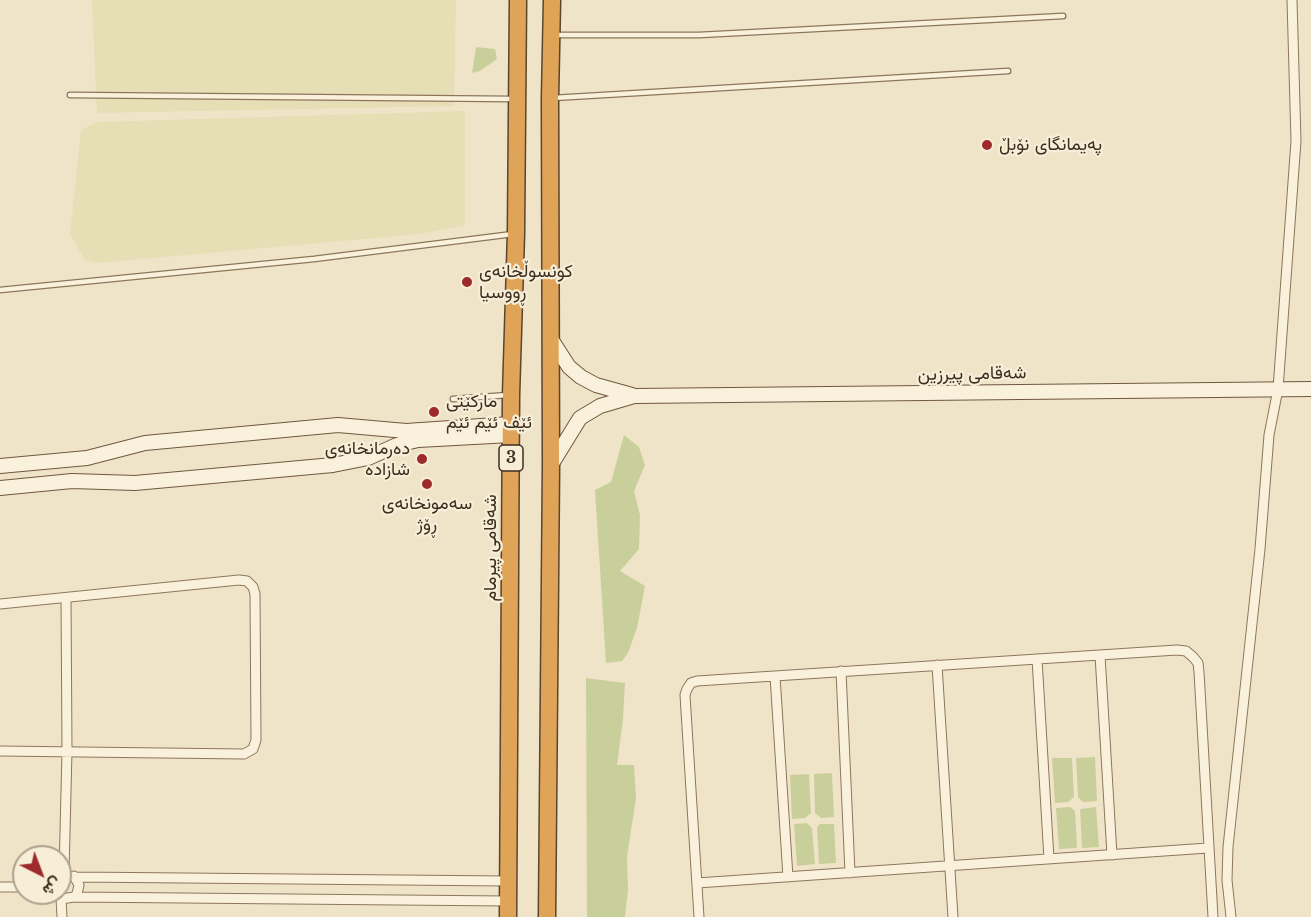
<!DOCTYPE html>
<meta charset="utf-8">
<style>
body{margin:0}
#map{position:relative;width:1311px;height:917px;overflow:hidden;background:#f0e4c8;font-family:"Libre Baskerville",Vazirmatn,serif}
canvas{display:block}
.north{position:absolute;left:12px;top:845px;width:60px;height:60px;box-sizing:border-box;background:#f7eed8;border:2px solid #ada18e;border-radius:50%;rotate:138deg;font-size:16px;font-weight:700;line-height:24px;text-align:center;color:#3d2e20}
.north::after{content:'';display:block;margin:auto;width:21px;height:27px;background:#9e2a2b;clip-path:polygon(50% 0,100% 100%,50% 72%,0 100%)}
</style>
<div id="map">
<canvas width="1311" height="917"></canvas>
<div class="north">ش</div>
</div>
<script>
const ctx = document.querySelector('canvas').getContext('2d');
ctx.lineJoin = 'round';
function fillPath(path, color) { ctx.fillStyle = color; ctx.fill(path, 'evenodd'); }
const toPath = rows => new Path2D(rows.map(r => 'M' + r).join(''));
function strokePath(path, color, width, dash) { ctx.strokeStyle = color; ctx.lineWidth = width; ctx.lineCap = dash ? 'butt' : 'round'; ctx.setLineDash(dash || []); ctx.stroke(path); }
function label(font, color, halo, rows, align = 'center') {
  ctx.font = font + ' "Libre Baskerville",Vazirmatn,serif'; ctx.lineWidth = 4.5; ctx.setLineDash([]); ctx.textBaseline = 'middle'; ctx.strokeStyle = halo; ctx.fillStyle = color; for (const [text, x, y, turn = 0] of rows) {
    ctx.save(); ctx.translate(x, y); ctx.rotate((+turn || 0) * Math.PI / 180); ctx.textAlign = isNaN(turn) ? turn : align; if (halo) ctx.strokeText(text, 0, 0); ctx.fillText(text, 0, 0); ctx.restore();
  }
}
fillPath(toPath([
 [92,0,456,0,454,106,97,113],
 [465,111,465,225,420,234,97,263,85,260,70,235,81,130,98,122]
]), '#e6deb5');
fillPath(toPath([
 [476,47,495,49,497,59,480,71,472,73],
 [624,435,639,447,645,465,634,491,640,515,639,549,620,571,645,586,637,628,628,653,622,661,606,663,595,490,611,482],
 [586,678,625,683,623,719,617,765,634,765,636,798,627,857,628,890,625,917,587,917],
 [1095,757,1097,801,1083,802,1078,797,1076,758],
 [1052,758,1072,758,1074,797,1068,802,1055,803],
 [832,773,834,817,821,818,815,813,814,774],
 [809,774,811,813,805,818,792,819,790,775],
 [1070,807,1075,811,1077,848,1059,849,1056,808],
 [1096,807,1099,847,1082,848,1080,809],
 [807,823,812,828,815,864,797,866,794,824],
 [820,824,834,824,836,863,819,864,817,827]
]), '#c9cf9b');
const lane = toPath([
 [554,35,699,35,1063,16],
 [70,95,514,99],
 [553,98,1008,71],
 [0,290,314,259,513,234],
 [453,399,508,395]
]);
const street = toPath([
 [0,604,239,580,247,581,253,587,255,594,256,740,253,749,244,754,0,751],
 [1100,655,1112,855],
 [1037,659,1049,859],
 [937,665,953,917],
 [841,671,850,873],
 [775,676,788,877],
 [64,873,67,751,66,598],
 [76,877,507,881],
 [697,883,1208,848],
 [0,887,24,887],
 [55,893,61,899,74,897,77,894,79,885,74,876],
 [74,897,507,901],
 [61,899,62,917],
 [699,917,685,695,687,689,691,683,697,681,1177,650,1186,651,1193,657,1198,663,1199,672,1213,917],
 [1231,917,1227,880,1228,847,1260,549,1269,435,1278,389,1296,141,1292,0]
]);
const secondary = toPath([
 [551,339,569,367,581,377,596,385,632,395],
 [551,465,580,418,600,406,634,396,1311,389],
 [0,466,87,458,145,443,338,425,406,431,511,424],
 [0,488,72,481,135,483,333,465,368,458,397,445,418,440,511,435]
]);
const highway = toPath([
 [508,917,511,395,516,233,518,0],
 [547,917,551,465,550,98,552,0]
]);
strokePath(lane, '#8d765c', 7);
strokePath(street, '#8d765c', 11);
strokePath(secondary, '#6f573f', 16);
strokePath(highway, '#5b4430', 19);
strokePath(lane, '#faf1dc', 4.5);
strokePath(street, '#faf1dc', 9);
strokePath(secondary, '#faf1dc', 14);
strokePath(highway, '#e0a458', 16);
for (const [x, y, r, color] of [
 [987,145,6,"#9e2a2b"],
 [467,282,6,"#9e2a2b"],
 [434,412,6,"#9e2a2b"],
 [422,459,6,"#9e2a2b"],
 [427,484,6,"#9e2a2b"]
]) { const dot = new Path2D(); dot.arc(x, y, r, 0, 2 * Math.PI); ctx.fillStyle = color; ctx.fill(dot); strokePath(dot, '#f7eed8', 2); }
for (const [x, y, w] of [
 [511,458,24]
]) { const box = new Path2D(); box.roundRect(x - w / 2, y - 13, w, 26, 4.5); ctx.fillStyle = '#f7eed8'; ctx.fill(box); strokePath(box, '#3d2e20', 1.5); }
label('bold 16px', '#3d2e20', null, [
 ["3",511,458]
]);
label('18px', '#3d2e20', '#f7eed8', [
 ["پەیمانگای نۆبڵ",999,145],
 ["کونسوڵخانەی",479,272],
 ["ڕووسیا",479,293],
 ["مارکێتی",446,402],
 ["ئێف ئێم ئێم",446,423],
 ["دەرمانخانەی",410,449,"right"],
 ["شازادە",410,470,"right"],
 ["سەمونخانەی",427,504,"center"],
 ["ڕۆژ",427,525,"center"]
], 'left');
label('18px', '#3d2e20', '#f7eed8', [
 ["شەقامی پیرزین",972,374,-1],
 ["شەقامی پیرمام",491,548,-90]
]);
</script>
